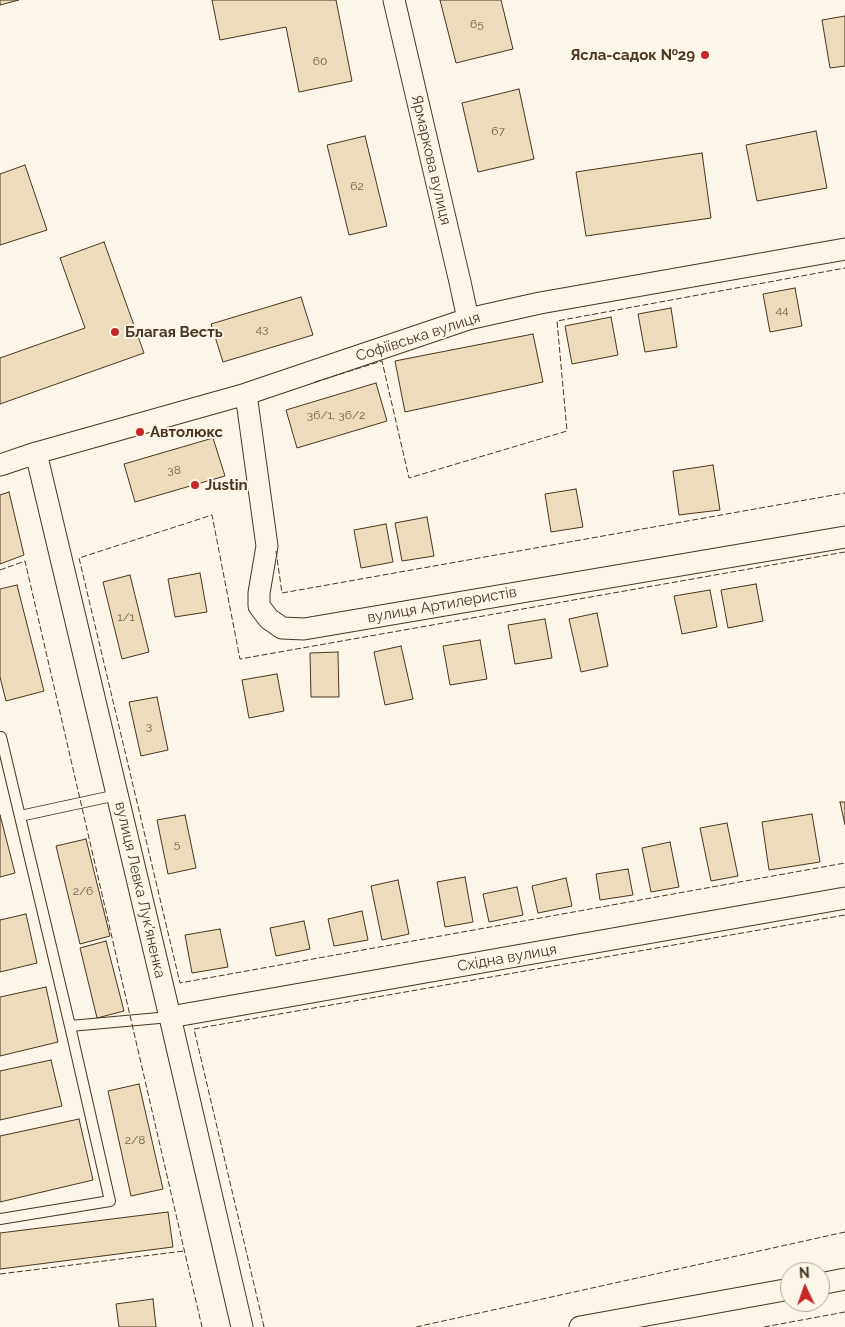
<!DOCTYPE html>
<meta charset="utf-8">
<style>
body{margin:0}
#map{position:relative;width:845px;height:1327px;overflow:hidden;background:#fbf6e9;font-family:Raleway,sans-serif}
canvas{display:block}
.north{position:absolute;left:780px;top:1262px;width:50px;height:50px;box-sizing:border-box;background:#fbf6e9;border:1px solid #b4a999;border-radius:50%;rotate:357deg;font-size:14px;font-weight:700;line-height:20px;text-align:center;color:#4a3520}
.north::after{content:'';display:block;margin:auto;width:18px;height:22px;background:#c62828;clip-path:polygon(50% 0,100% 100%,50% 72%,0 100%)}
</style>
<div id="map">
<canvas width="845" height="1327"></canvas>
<div class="north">N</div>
</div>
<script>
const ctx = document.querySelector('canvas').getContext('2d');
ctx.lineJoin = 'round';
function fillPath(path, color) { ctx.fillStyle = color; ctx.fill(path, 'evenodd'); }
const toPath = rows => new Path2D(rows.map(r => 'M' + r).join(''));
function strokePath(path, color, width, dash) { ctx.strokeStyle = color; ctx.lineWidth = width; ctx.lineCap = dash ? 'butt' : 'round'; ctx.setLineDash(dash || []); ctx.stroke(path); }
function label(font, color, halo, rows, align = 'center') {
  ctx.font = font + ' Raleway,sans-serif'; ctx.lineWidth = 4; ctx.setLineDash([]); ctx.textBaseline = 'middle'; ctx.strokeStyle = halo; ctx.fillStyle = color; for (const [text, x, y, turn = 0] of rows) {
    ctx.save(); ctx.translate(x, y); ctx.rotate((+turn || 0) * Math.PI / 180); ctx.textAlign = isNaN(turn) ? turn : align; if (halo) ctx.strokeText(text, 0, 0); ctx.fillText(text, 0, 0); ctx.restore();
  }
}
const building = toPath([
 [0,0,19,0,0,5,0,0],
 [212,0,336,0,352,81,299,92,286,27,220,40,212,0],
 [440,0,501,0,513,49,456,63,440,0],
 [845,16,845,66,830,68,822,20,845,16],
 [519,89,534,159,478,172,462,103,519,89],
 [816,131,827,188,757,201,746,145,816,131],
 [365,136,387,226,349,235,327,145,365,136],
 [702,153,711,218,586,236,576,172,702,153],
 [25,165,47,230,0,245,0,174,25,165],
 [104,242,144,353,0,404,0,358,85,328,60,258,104,242],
 [795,288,802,326,770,332,763,294,795,288],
 [301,297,313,335,223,362,211,324,301,297],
 [671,308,677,347,645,352,638,314,671,308],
 [611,317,618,355,572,364,565,326,611,317],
 [533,334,543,382,405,412,395,361,533,334],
 [376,383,387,421,297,448,286,410,376,383],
 [213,438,225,476,135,502,124,464,213,438],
 [713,465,720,510,679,515,673,471,713,465],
 [576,489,583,527,551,532,545,494,576,489],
 [9,492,24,555,0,564,0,495,9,492],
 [427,517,434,556,402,561,395,523,427,517],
 [386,524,393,562,361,568,354,530,386,524],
 [200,573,207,612,175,617,168,579,200,573],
 [130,575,149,652,122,659,103,582,130,575],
 [756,584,763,621,728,628,721,590,756,584],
 [17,585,44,691,6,701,0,677,0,589,17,585],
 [710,590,717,627,682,634,674,596,710,590],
 [597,613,608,666,581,672,569,619,597,613],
 [545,619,552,658,515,664,508,625,545,619],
 [480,640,487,679,450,685,443,646,480,640],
 [401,646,413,699,385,705,374,652,401,646],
 [338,652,339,697,311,697,310,653,338,652],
 [277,674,284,711,249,718,242,680,277,674],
 [157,697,168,750,141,756,129,702,157,697],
 [840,802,845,802,845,825,840,802],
 [812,814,820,862,769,870,762,822,812,814],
 [0,815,15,873,0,877,0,815],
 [185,815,196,868,168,874,157,820,185,815],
 [727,823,738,876,711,881,700,828,727,823],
 [86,839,110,936,80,944,56,846,86,839],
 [670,842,679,887,651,892,642,848,670,842],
 [628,869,633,895,600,900,596,874,628,869],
 [465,877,473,922,445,927,437,882,465,877],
 [566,878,572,906,538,913,532,886,566,878],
 [398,880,409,934,382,940,371,886,398,880],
 [517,887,523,915,489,922,483,894,517,887],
 [362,911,368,940,334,946,328,919,362,911],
 [26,914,37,963,0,972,0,920,26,914],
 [304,921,310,949,276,956,270,928,304,921],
 [220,929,228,967,192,973,185,935,220,929],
 [106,941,124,1011,97,1018,80,948,106,941],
 [46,987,58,1042,0,1056,0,997,46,987],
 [51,1060,62,1106,0,1120,0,1071,51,1060],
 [139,1084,163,1189,131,1196,108,1091,139,1084],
 [79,1119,93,1180,0,1202,0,1136,79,1119],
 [168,1212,173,1247,0,1269,0,1233,168,1212],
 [153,1299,156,1327,119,1327,116,1304,153,1299]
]);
fillPath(building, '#ecdcbc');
strokePath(building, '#4a3520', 1);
const service = toPath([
 [1,737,70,1026],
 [20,816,117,795],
 [0,1219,110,1201,70,1026,170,1017]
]);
const minor = toPath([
 [394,0,460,282,468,319],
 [246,394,267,546,259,593,259,606,269,619,282,628,304,629,845,537],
 [36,453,170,1017,242,1327],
 [0,465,36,453,246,394,468,319,540,303,845,249],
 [170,1017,845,898],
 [820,1284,845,1279],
 [580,1327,790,1289]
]);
strokePath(service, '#4a3520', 12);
strokePath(minor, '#4a3520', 23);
strokePath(service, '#fbf6e9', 10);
strokePath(minor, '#fbf6e9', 21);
strokePath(toPath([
 [315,382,382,361,409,478,567,431,557,321,845,268],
 [276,551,282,593,845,493],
 [845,552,240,659,212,515,79,558,180,983,845,863],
 [0,570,25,561,202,1327],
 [0,1274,184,1251],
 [264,1327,194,1029,845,915],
 [416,1327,845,1232],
 [764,1327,845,1312]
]), '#4a3520', 1, [6, 2.5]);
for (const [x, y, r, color] of [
 [705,55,5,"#c62828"],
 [115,332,5,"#c62828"],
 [140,432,5,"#c62828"],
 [195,485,5,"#c62828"]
]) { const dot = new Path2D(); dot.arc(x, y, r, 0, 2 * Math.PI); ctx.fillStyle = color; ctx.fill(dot); strokePath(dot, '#fbf6e9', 2); }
label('12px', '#725f47', null, [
 ["65",477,24],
 ["60",320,61],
 ["67",498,131],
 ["62",357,186],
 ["44",782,310],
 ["43",262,329],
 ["36/1, 36/2",336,415],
 ["38",174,470],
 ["1/1",126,617],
 ["3",149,726],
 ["5",177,844],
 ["2/6",83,891],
 ["2/8",135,1140]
]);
label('bold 15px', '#4a3520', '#fbf6e9', [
 ["Ясла-садок №29",695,55,"right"],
 ["Благая Весть",125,332],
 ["Автолюкс",150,432],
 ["Justin",205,485]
], 'left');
label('15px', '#4a3520', '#fbf6e9', [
 ["Ярмаркова вулиця",431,160,77],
 ["Софіївська вулиця",418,337,-18],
 ["вулиця Артилеристів",442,605,-10],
 ["вулиця Левка Лук'яненка",140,890,77],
 ["Східна вулиця",507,958,-10]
]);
</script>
